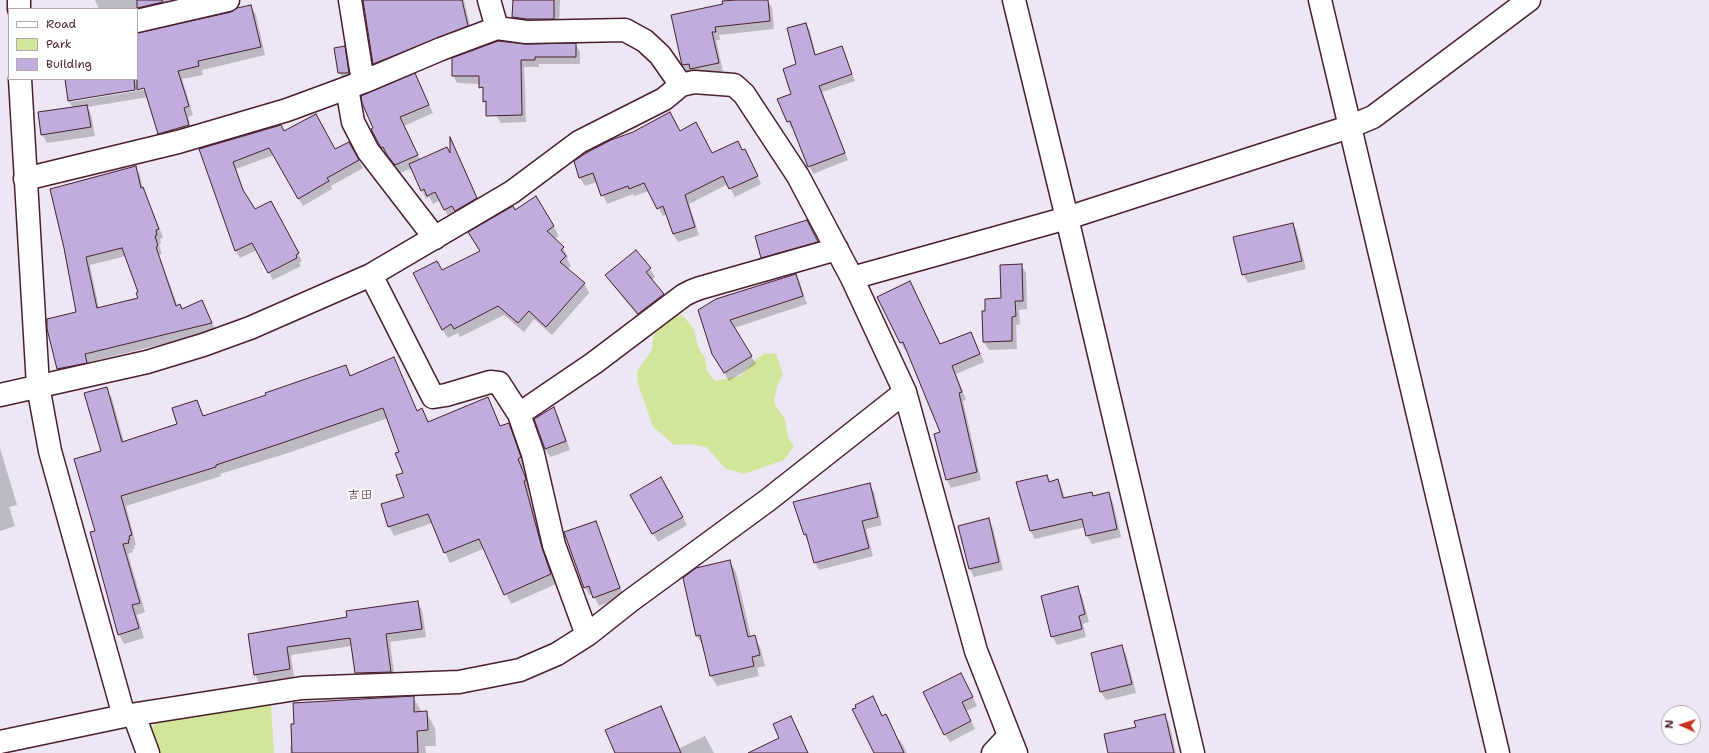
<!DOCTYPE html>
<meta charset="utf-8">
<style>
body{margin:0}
#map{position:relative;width:1709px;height:753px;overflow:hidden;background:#ece6f5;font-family:"Shantell Sans",sans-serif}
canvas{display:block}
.legend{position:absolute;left:8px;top:8px;width:130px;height:72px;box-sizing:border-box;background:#fff;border:1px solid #b7a5aa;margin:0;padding:5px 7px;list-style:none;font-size:12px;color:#4a1f2b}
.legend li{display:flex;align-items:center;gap:8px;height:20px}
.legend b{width:20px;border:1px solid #b7a5aa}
.north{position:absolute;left:1661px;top:705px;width:40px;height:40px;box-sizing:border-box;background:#fff;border:1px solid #b7a5aa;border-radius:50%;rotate:273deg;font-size:11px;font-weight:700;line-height:16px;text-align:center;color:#4a1f2b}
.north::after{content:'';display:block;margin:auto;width:14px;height:18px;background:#c8321e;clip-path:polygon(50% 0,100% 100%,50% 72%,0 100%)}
</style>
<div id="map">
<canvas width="1709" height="753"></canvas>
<ul class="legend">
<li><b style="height:5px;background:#fff"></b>Road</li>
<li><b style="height:11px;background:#d1e69a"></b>Park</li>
<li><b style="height:11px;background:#c0addd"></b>Building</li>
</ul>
<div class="north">N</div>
</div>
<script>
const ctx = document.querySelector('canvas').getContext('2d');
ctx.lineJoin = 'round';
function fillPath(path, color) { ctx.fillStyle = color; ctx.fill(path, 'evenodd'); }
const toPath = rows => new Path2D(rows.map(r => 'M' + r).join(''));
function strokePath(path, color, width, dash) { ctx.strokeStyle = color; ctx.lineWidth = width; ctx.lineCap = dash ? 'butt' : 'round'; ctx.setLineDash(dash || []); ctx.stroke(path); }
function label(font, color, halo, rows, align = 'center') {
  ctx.font = font + ' "Shantell Sans","Klee One",sans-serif'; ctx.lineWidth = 3.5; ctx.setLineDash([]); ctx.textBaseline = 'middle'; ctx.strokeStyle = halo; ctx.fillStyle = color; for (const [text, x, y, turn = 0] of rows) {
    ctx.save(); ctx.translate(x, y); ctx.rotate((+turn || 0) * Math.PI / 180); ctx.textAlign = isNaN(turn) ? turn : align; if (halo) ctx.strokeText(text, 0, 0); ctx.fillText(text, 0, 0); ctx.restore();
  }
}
fillPath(toPath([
 [682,315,694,329,698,347,705,358,707,371,715,381,740,376,754,361,765,353,776,354,783,374,777,387,774,401,776,406,785,419,788,437,794,446,784,460,744,474,725,468,706,447,691,444,674,445,653,427,638,384,637,371,652,350,653,337,658,328,671,318],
 [271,705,274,753,157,753,150,732,155,723]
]), '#d1e69a');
fillPath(toPath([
 [95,0,214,0,137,19,137,9,99,9],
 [364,0,464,0,472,34,379,72,374,64],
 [514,0,560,0,559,28,519,27,513,17],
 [750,0,767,0,772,8,774,29,719,35,720,40,716,40,723,71,696,77,688,73,683,65,672,15],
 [251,6,256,15,265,55,202,70,203,75,182,79,193,115,188,117,193,134,163,142,158,134,148,97,88,107,91,114,95,136,47,143,42,134,73,108,69,101,66,79,137,79,137,34,231,13],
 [149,87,149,89,71,102,71,100],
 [806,24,810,31,816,56,841,47,855,81,822,92,848,160,813,174,794,127,791,128,788,121],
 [575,44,580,52,580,64,539,64,539,67,524,67,526,122,501,123,496,115,526,46],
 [344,47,346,51,350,77,342,77,339,73,336,49],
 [473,52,483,84,457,83,453,75],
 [415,75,433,113,404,126,420,160,451,156,451,140,481,206,449,218,440,200,433,204,429,197,426,199,412,168,400,173,379,144],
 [284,132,335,151,349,143,363,168,331,186,332,189,303,206,274,155,236,169,246,198,254,211,275,209,302,261,299,263,301,266,273,280,257,250,240,258,236,251,200,150],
 [680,132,712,154,737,142,749,158,761,184,735,197,728,184,689,204,699,235,678,242,673,234,667,214,663,216,649,191,634,196,633,194,607,204,597,182,585,186,580,178,575,162],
 [135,167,140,175,143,189,163,237,160,239,161,243,159,245,162,254,159,255,178,307,182,310,202,301,216,331,89,362,91,371,63,377,58,369,48,329,77,313,65,248],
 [126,256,140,293,140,299,99,309,90,265],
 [536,198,559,236,554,239,563,248,568,257,567,259,571,266,567,269,584,283,589,293,552,335,534,319,524,332,504,315,460,337,458,333,448,338,442,329,442,272,481,251,515,211],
 [1293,224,1297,232,1306,269,1248,283,1243,274],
 [812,230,821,250,767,265,762,257],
 [1021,265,1026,273,1027,309,1019,310,1020,324,1016,325,1017,349,989,350,984,342,986,312,1002,299],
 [650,269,655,277,651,280,668,303,643,322,611,283,607,275],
 [796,275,800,283,807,304,734,328,756,364,729,381,713,353,699,311],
 [914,290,941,345,971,333,984,362,956,374,966,400,963,401,981,480,951,488,947,480,936,435,941,433,907,349,905,350,901,343],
 [394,359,417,411,422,409,429,422,488,398,501,427,508,424,514,434,526,467,523,469,530,487,531,489,528,490,547,559,556,584,511,604,485,548,450,563,432,523,394,536,389,526,406,497,401,452,388,418,288,453,220,474,221,476,126,506,136,545,134,545,135,549,132,549,133,552,128,554,145,612,137,615,144,638,124,644,119,634,96,531,106,388,112,398,124,442,179,425,197,401,204,417,267,396,345,366,351,376],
 [553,408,558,416,570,450,550,457,545,449,535,419],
 [0,448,17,505,9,507,15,526,0,531],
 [1047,476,1050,482,1058,481,1062,489,1065,499,1093,497,1108,493,1113,502,1121,537,1092,544,1087,536,1085,527,1035,539,1030,530],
 [661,478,687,525,658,542,631,495],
 [869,484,874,492,882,525,866,529,873,556,819,570,815,562,809,543,805,535,794,502],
 [988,520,993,528,1003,570,974,577,970,569,959,527],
 [595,522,600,531,624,597,599,606,593,594,589,595,585,587,565,533],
 [730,562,736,572,751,637,754,637,760,647,765,666,757,668,759,676,717,686,711,676,703,646,697,636],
 [1077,588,1082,596,1089,622,1083,624,1086,637,1057,645,1052,636],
 [417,602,422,610,426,637,390,642,395,680,360,681,356,673,352,646,291,655,294,677,259,682,255,674,249,634,348,617],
 [1121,646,1126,654,1136,693,1106,700,1101,692,1092,653],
 [966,683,977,706,966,711,975,729,950,742,945,734],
 [413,697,422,712,426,712,435,728,436,746,425,746,426,753,290,753,290,746],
 [877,705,883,717,898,741,900,740,907,753,875,753],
 [661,707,680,748,705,736,714,753,616,753],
 [1164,715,1169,723,1176,753,1109,753,1137,728]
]), '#0003');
const building = toPath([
 [137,0,162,0,163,2,137,8,137,0],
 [363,0,462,0,468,26,373,64,363,0],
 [513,0,554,0,554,19,527,19,512,17,513,0],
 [735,0,768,0,770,21,715,27,716,32,712,32,719,63,690,69,689,64,682,65,671,15,723,4,722,1,735,0],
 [251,5,261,47,198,61,199,66,178,71,189,106,184,108,189,125,158,134,144,88,137,90,137,33,231,12,237,8,251,5],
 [806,23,815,55,842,46,852,74,819,86,845,153,808,167,790,121,787,122,777,99,791,94,783,69,796,64,787,28,806,23],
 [498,41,526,44,576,43,576,57,535,57,535,60,521,60,522,115,486,116,486,101,483,102,483,87,479,88,479,76,452,76,452,58,498,41],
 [345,46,349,73,338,73,334,48,345,46],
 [415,73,429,105,400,117,418,155,395,165,387,155,383,147,381,148,379,144,371,129,373,128,362,103,361,96,415,73],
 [65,79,134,79,135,90,68,101,65,79],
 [87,105,91,127,41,135,38,112,87,105],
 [670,112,680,131,696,122,712,153,738,141,742,150,745,149,758,176,729,189,723,176,685,195,695,227,673,234,663,206,657,209,644,183,629,189,628,186,601,196,593,173,579,178,574,161,586,153,611,140,633,132,670,112],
 [316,114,335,149,349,142,359,160,327,178,329,181,298,199,269,148,233,162,243,190,255,209,271,201,299,253,296,255,297,258,268,273,252,243,235,251,199,149,281,125,284,131,316,114],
 [450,137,477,198,455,211,452,206,444,210,435,192,427,196,424,189,421,191,409,164,447,147,450,153,450,137],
 [136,166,141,188,143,187,159,229,156,230,157,235,155,236,158,246,156,247,176,306,180,304,182,309,202,300,212,323,85,354,87,363,57,369,47,329,47,319,76,312,64,248,50,189,136,166],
 [122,248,138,292,136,293,138,298,97,308,86,257,122,248],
 [536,196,554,226,547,231,564,247,561,250,566,256,560,262,585,283,546,327,529,311,518,323,498,306,454,329,451,324,442,330,413,273,437,261,442,270,480,251,468,232,513,206,515,210,536,196],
 [807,220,818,242,761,258,755,236,807,220],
 [1293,223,1302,261,1242,275,1233,237,1293,223],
 [636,250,651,268,646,272,664,294,638,314,605,275,636,250],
 [1022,264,1023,301,1015,301,1016,316,1012,317,1012,341,983,342,982,311,985,311,985,299,1001,298,1000,265,1022,264],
 [796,274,803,296,730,320,752,356,724,373,712,354,698,310,716,299,796,274],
 [910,281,940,344,971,332,980,354,952,366,962,392,959,393,977,472,946,480,934,434,940,432,903,342,900,343,877,297,910,281],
 [394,357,417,411,422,408,428,422,488,397,500,426,509,423,521,457,518,459,525,476,526,480,524,481,542,548,551,574,504,595,479,539,444,553,428,514,388,527,381,504,404,497,396,475,403,473,395,453,399,452,383,408,282,443,216,465,216,467,121,496,132,535,129,536,130,539,128,540,129,543,123,544,140,603,132,605,139,628,118,635,90,532,95,531,74,459,101,451,84,393,107,387,122,442,177,424,172,408,197,400,203,416,266,395,265,393,346,365,350,376,394,357],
 [554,407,566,441,545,449,534,419,554,407],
 [1047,475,1049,482,1058,479,1063,498,1092,492,1093,496,1109,492,1117,529,1086,536,1082,519,1030,531,1016,482,1047,475],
 [661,477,683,517,652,534,630,495,661,477],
 [870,483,878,517,862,521,869,548,814,563,806,534,804,535,793,502,870,483],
 [989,518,999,562,969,569,958,526,989,518],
 [596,521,620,588,593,598,589,586,584,588,564,532,596,521],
 [730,560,748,637,755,635,760,655,752,657,754,666,710,676,700,635,696,636,683,578,696,568,730,560],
 [1078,586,1085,614,1079,616,1082,629,1051,637,1041,596,1078,586],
 [418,601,422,629,386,634,391,672,355,673,350,638,287,647,290,669,254,675,248,634,347,617,346,611,418,601],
 [1122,645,1132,684,1100,692,1091,653,1122,645],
 [961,673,973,697,962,702,971,721,944,735,923,692,961,673],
 [414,696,414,712,427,711,428,730,417,731,418,753,292,753,291,724,294,724,293,703,414,696],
 [873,696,882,716,886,714,904,753,874,753,852,709,856,708,855,705,873,696],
 [661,706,681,753,615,753,605,730,661,706],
 [1165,714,1174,753,1108,753,1104,734,1136,727,1134,721,1165,714],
 [791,716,808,753,748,753,779,738,773,724,791,716]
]);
fillPath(building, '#c0addd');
strokePath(building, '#4a1f2b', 1);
const minor = toPath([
 [19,0,19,9],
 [350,0,363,82],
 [489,0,497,28],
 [1014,0,1067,218,1193,753],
 [1320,0,1498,753],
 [137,21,228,0],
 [20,79,38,386,50,451,124,716],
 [347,88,353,122,368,151,435,238],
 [25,179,178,142,287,110,363,82,441,49,497,28,526,32,625,30,645,41,660,55,681,85,694,82,734,85,744,94,798,176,852,278],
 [371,275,433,397,446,395,490,382,499,383,519,414,533,454,554,545,587,635],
 [0,395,147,362,203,345,250,328,371,275,512,192,579,142,664,99,681,85],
 [519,414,594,363,684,295,692,291,700,288,837,249],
 [134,715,148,753],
 [0,742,124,716,302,688,459,682,520,670,557,654,587,635,630,601,768,500,905,392],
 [993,753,1009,736],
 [1016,753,976,651,905,392,852,278,1067,218,1349,127,1373,117,1529,0]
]);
strokePath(minor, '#4a1f2b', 25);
strokePath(minor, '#fff', 22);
label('13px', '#4a1f2b', '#fff', [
 ["吉田",360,496]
]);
</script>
